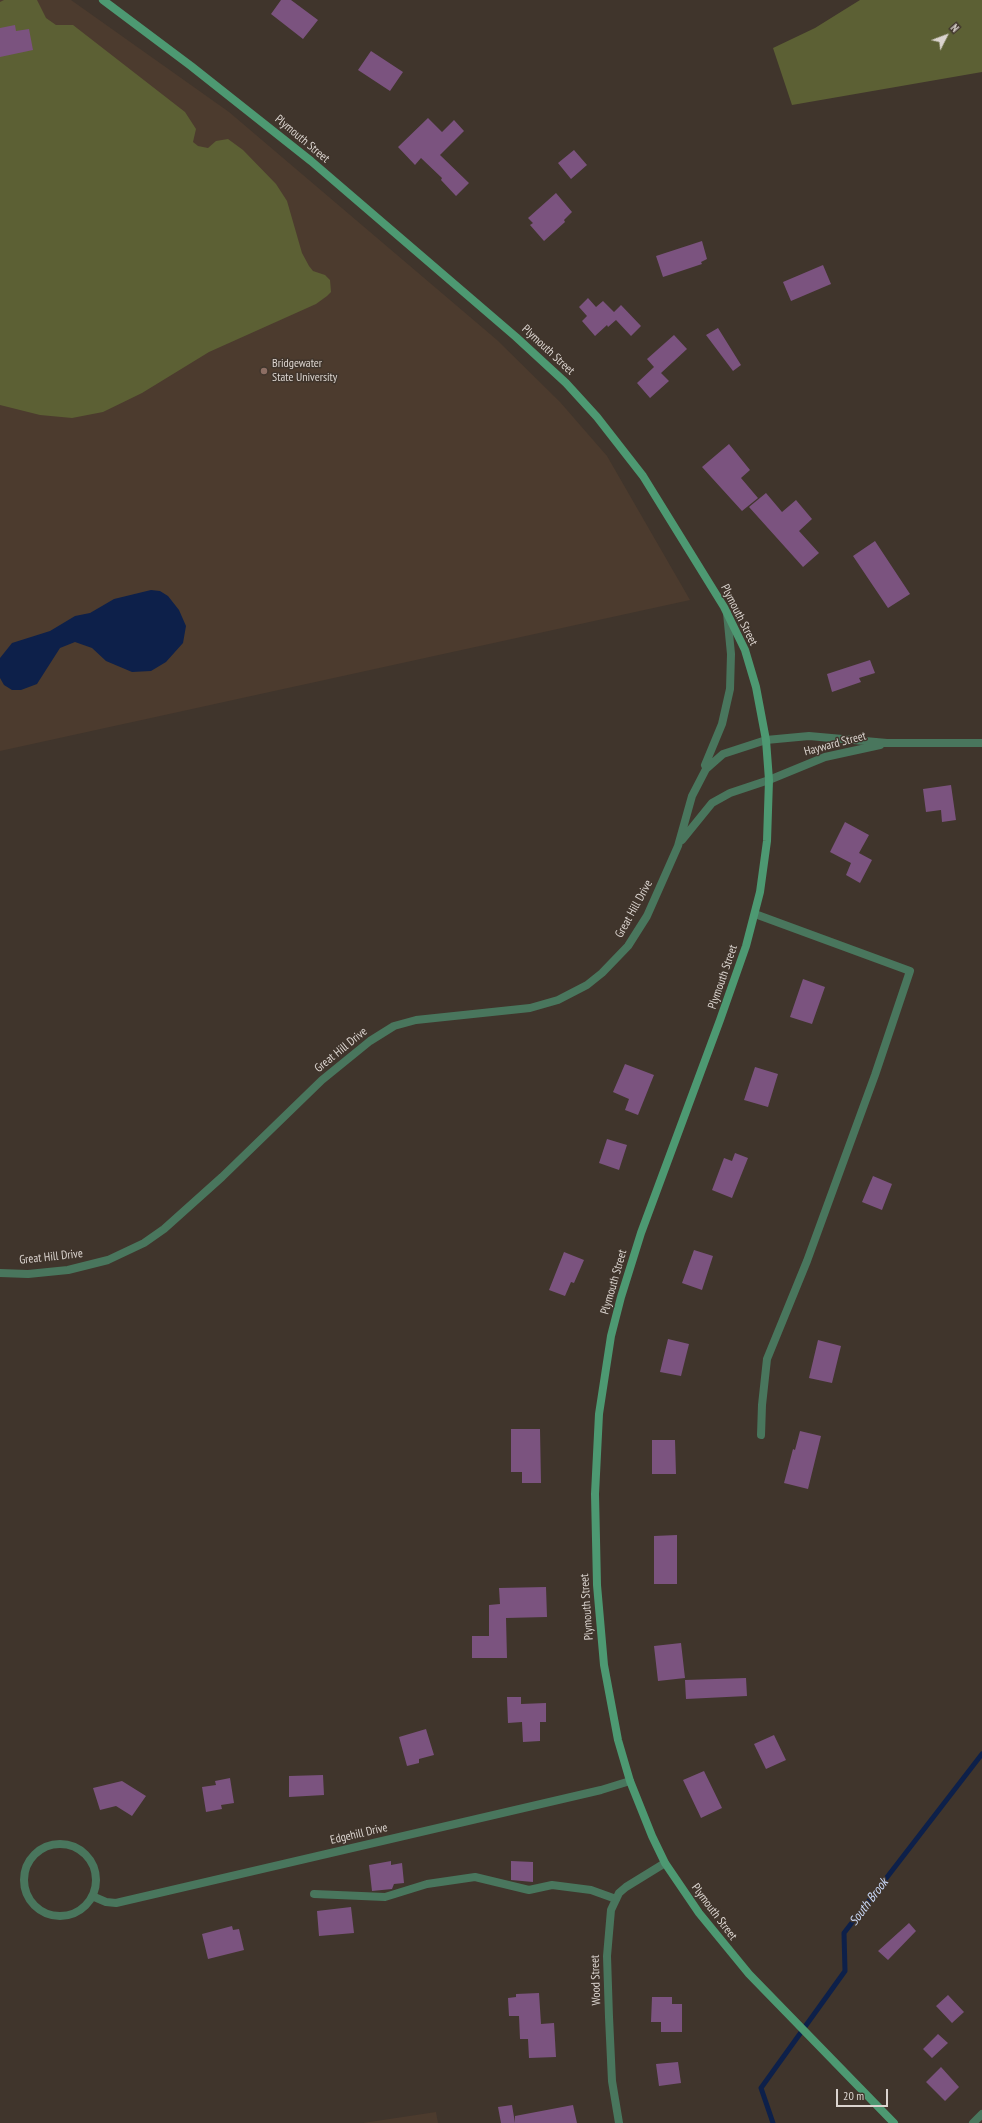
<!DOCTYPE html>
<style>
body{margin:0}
#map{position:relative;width:982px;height:2123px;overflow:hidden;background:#40352c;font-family:"PT Sans Narrow",sans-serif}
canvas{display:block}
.north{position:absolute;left:926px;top:16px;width:40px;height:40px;-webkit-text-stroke:3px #40352c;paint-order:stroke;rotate:48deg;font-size:11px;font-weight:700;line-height:16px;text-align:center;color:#dbd4cf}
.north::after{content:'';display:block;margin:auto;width:14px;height:18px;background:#dbd4cf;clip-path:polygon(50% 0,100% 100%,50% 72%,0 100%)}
.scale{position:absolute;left:836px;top:2089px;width:52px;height:18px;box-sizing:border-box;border:2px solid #dbd4cf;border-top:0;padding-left:5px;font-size:12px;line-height:14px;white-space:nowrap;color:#dbd4cf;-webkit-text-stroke:3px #40352c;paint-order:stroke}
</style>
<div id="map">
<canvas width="982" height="2123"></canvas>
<div class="north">N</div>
<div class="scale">20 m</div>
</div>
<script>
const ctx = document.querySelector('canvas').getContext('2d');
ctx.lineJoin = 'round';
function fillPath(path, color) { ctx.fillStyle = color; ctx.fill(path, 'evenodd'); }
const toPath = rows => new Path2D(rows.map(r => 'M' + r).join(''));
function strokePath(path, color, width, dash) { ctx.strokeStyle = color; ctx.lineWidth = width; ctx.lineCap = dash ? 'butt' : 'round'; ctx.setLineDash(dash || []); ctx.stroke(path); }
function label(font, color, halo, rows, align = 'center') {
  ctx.font = font + ' "PT Sans Narrow",sans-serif'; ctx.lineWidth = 3; ctx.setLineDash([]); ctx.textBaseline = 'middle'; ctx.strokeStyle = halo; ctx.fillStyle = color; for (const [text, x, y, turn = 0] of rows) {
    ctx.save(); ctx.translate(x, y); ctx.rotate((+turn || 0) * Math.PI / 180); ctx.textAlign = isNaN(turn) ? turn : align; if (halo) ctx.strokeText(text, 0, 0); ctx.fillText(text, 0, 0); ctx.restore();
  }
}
fillPath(toPath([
 [0,0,71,0,229,112,497,340,560,402,607,456,690,600,0,751],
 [436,2112,438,2123,363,2123]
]), '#4c3b2e');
fillPath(toPath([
 [4,0,37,0,46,18,56,25,73,25,185,112,196,129,193,142,198,146,208,148,216,141,228,139,243,150,276,184,287,201,302,253,309,266,313,271,325,275,330,280,331,292,327,296,316,304,209,352,142,393,103,412,72,418,40,415,0,405,0,2],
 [860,0,982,0,982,72,792,105,773,48,815,28]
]), '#5c6034');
fillPath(toPath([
 [151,590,160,591,168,596,179,610,186,626,183,643,166,662,151,671,132,672,106,661,92,648,75,642,60,648,37,684,21,690,12,690,4,685,0,678,0,658,12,643,50,631,75,616,90,613,114,599]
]), '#0d204a');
strokePath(toPath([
 [773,2123,761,2088,845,1971,844,1933,982,1754]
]), '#0d204a', 5);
fillPath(toPath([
 [281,0,291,0,318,20,303,39,271,14],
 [15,25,16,31,29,29,33,50,0,57,0,28],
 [371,51,403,72,390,91,358,70],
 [428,118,442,132,454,120,464,131,440,155,469,183,456,196,441,180,442,178,421,158,415,165,398,147],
 [574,150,587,165,571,179,558,163],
 [556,193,572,212,564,220,565,222,544,241,530,225,533,223,528,218],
 [702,241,707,259,701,262,702,264,663,277,656,256],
 [823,265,831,284,791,301,783,282],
 [588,298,596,307,603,301,614,312,621,305,641,326,631,336,616,320,608,327,607,325,595,336,582,321,587,316,579,307],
 [718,328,741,365,733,371,706,335],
 [674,335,687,349,661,373,669,381,650,398,637,383,654,367,647,359],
 [729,444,750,470,741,478,758,498,742,511,702,467],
 [766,493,782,512,796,500,812,519,799,531,819,553,803,567,749,507],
 [875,541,910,594,888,608,853,556],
 [870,660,875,673,859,678,861,682,832,692,827,674],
 [951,785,956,820,942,822,941,810,926,812,923,789],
 [845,822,869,835,859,853,872,860,860,883,846,875,851,863,830,852],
 [803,979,825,987,812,1024,790,1017],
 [625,1064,654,1075,638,1115,625,1110,629,1099,613,1092],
 [755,1067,778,1074,768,1107,744,1100],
 [607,1139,627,1145,619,1170,599,1163],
 [735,1153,748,1158,732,1198,712,1190,724,1158,732,1161],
 [873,1176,892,1184,882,1210,862,1202],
 [694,1250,713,1256,702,1290,682,1283],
 [564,1252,584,1260,574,1283,571,1282,565,1296,549,1290],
 [668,1339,689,1344,681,1376,660,1372],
 [818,1340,841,1346,832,1383,809,1378],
 [511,1429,540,1429,541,1483,522,1483,522,1472,511,1472],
 [800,1431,821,1436,808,1489,784,1483,793,1449,795,1450],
 [652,1440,675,1440,676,1474,652,1474],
 [677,1535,677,1584,654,1584,654,1536],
 [546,1587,547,1617,506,1618,507,1658,472,1658,472,1636,489,1636,489,1605,500,1604,499,1588],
 [681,1643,685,1678,658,1681,654,1646],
 [746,1678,747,1696,686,1699,685,1680],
 [507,1697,521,1697,521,1704,546,1703,546,1722,540,1722,540,1741,523,1742,522,1722,508,1723],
 [426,1729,434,1755,419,1759,419,1763,407,1766,399,1737],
 [774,1735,786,1760,766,1769,754,1744],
 [704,1771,722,1808,701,1818,683,1780],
 [323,1775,324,1795,289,1797,289,1776],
 [230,1778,234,1803,221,1805,222,1809,206,1812,202,1787,216,1785,215,1781],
 [122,1781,146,1796,132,1816,116,1806,100,1810,93,1788],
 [391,1861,391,1865,402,1863,404,1883,394,1884,392,1889,372,1891,369,1865],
 [511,1861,533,1862,533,1882,511,1880],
 [351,1907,354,1933,319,1936,317,1911],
 [909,1923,916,1931,888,1960,878,1951],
 [232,1926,233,1930,239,1929,244,1950,208,1959,202,1934],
 [539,1993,541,2024,554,2023,556,2057,529,2058,528,2039,520,2039,519,2016,509,2016,508,1998,516,1997,516,1994],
 [948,1995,964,2012,952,2023,936,2006],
 [652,1997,672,1997,672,2004,682,2004,682,2032,661,2032,661,2022,651,2022],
 [938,2034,948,2043,932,2058,923,2049],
 [678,2062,681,2083,659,2086,656,2064],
 [941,2067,959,2087,945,2101,926,2082],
 [512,2105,515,2123,501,2123,498,2107],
 [573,2105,577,2123,515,2123,515,2116]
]), '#7b537f');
strokePath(toPath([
 [755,914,910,971,875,1075,807,1261,767,1359,762,1405,761,1435],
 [314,1894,385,1897,427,1884,475,1877,529,1890,552,1885,591,1890,616,1899]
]), '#49765d', 8);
strokePath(toPath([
 [705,765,722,724,730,689,731,654,727,613],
 [682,840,712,803,730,793,769,780],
 [0,1273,28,1274,68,1270,108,1260,144,1243,164,1229,222,1177,322,1080,370,1041,394,1026,416,1020,530,1008,558,1000,587,985,602,973,628,946,647,916,678,846,692,796,706,769,723,754,766,740],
 '24 1880a36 36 0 1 1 72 0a36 36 0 1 1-72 0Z',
 [92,1896,106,1902,116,1903,601,1790,630,1781],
 [619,2123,612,2081,609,2017,607,1956,611,1910,619,1893,626,1887,665,1863],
 [973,2123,982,2114]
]), '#49765d', 8);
strokePath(toPath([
 [766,740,809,736,887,743,982,743],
 [769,780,825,757,880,745]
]), '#49765d', 8);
strokePath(toPath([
 [103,0,191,66,311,161,516,337,566,383,597,417,643,476,724,607,745,650,756,687,766,740,769,780,767,841,760,892,746,946,720,1020,641,1233,621,1297,611,1336,599,1414,595,1494,597,1585,604,1665,618,1740,630,1781,652,1836,665,1863,699,1913,749,1974,894,2123]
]), '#4d9972', 8);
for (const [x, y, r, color] of [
 [264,371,4,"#8d6e63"]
]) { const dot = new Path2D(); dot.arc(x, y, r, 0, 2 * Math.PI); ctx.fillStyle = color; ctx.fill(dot); strokePath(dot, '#40352c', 1.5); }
label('12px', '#dbd4cf', '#40352c', [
 ["Plymouth Street",302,139,40],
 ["Plymouth Street",548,350,43],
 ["Plymouth Street",739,615,63],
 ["Hayward Street",835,744,-15],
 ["Great Hill Drive",634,909,-61],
 ["Plymouth Street",723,977,-71],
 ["Great Hill Drive",341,1050,-39],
 ["Great Hill Drive",51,1257,-6],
 ["Plymouth Street",614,1282,-74],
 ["Plymouth Street",587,1607,-94],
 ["Edgehill Drive",359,1834,-13],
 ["Plymouth Street",714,1912,53],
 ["Wood Street",596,1980,-92]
]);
label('12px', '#dbd4cf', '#40352c', [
 ["Bridgewater",272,364],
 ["State University",272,378]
], 'left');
label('italic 13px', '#cbdaf9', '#40352c', [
 ["South Brook",869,1902,-53]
]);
</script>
